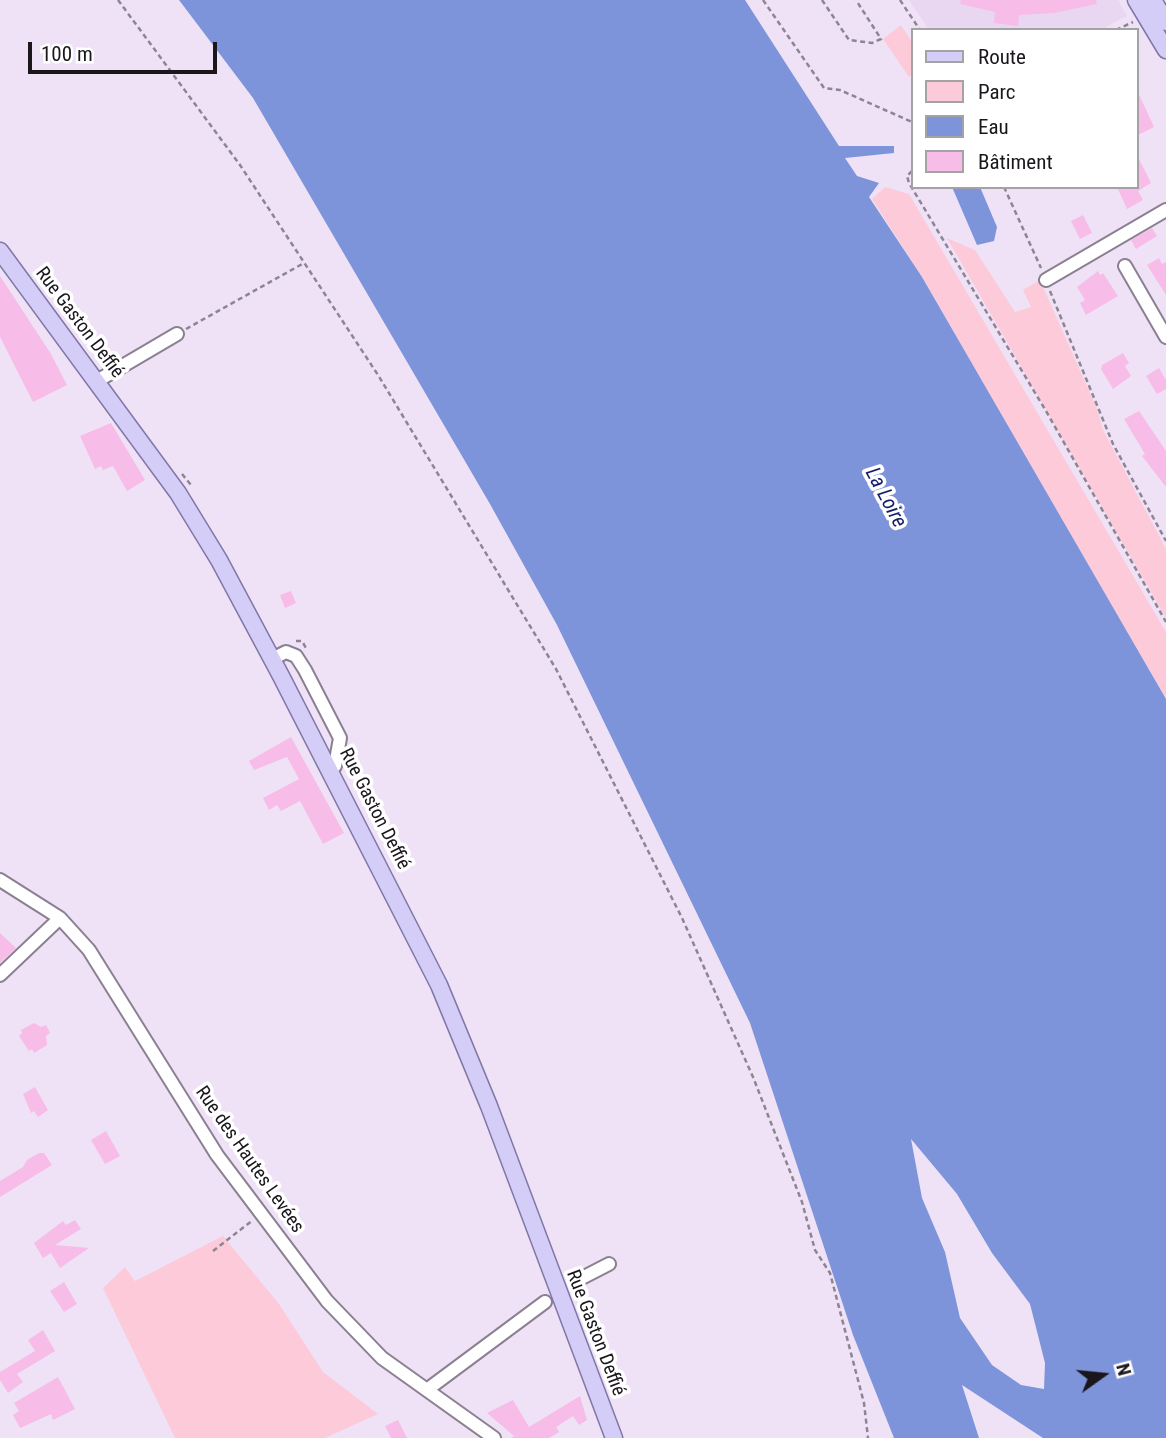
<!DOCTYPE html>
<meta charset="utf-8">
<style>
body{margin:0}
#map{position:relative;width:1166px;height:1438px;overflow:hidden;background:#efe2f6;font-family:"Roboto Condensed",sans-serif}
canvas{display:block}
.legend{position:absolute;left:911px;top:28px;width:228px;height:161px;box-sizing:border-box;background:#fff;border:2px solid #a3a2a4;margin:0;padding:9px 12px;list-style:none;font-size:21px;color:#1a161c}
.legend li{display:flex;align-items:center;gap:14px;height:35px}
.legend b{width:35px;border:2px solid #a3a2a4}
.north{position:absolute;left:1068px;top:1340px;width:70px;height:70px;-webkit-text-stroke:5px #fff;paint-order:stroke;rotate:75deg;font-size:19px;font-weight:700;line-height:28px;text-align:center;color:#1a161c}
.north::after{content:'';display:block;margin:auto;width:24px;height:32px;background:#1a161c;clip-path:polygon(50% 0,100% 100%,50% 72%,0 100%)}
.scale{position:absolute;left:28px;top:42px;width:189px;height:32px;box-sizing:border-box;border:4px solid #1a161c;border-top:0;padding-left:9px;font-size:21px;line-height:24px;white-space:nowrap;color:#1a161c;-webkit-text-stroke:5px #fff;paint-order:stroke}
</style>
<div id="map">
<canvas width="1166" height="1438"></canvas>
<ul class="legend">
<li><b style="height:9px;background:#d4cdf7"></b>Route</li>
<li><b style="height:19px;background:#fdcad9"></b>Parc</li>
<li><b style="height:19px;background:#7d94da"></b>Eau</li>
<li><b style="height:19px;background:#f7bce7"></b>Bâtiment</li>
</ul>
<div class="north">N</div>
<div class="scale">100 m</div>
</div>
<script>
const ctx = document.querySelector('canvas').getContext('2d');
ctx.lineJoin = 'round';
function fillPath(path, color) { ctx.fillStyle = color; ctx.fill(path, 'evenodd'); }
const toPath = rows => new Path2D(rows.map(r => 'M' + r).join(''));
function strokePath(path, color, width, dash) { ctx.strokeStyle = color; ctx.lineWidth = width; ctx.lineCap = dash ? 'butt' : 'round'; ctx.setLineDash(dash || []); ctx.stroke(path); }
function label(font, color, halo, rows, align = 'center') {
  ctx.font = font + ' "Roboto Condensed",sans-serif'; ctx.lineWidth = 7; ctx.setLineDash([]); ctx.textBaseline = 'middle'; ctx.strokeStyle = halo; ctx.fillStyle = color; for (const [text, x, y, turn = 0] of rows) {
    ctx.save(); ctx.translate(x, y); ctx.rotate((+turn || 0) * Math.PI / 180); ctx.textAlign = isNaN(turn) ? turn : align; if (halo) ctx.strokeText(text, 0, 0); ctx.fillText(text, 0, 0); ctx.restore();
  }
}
fillPath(toPath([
 [909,0,1118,0,1127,16,1100,30,929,30]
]), '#e9d7f2');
fillPath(toPath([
 [901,25,912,42,912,74,909,77,883,39],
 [885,187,909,194,1166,632,1166,699,922,277,872,199],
 [947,238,975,250,1015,312,1031,307,1023,290,1040,280,1098,411,1103,430,1166,549,1166,618],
 [223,1236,279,1304,323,1372,378,1414,325,1438,175,1438,103,1288,125,1267,135,1281]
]), '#fdcad9');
fillPath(toPath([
 [179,0,745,0,839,146,894,146,894,153,845,158,857,176,879,183,869,197,922,277,1166,699,1166,1438,1043,1438,962,1385,979,1438,894,1438,853,1335,750,1023,557,625,490,504,253,98],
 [911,1139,957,1194,992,1253,1030,1304,1045,1363,1044,1389,1021,1385,992,1365,960,1318,945,1252,922,1198],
 [952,187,980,187,997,227,994,241,977,245]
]), '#7d94da');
fillPath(toPath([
 [961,0,1096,0,1097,4,1054,13,1019,15,1018,26,994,23,995,12,960,4],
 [1136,88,1154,127,1136,136],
 [1136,153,1151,183,1138,191,1143,200,1127,209,1117,187,1136,187],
 [1083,215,1092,233,1080,239,1071,221],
 [1152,228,1157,236,1136,249,1131,240],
 [1159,258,1162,264,1166,262,1166,295,1147,265],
 [1098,271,1100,275,1103,273,1118,296,1086,315,1080,303,1085,300,1077,287],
 [0,276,51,354,67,385,33,402,0,337],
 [1123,353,1129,363,1125,366,1131,376,1113,389,1101,369,1102,365],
 [1159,368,1166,380,1166,389,1157,394,1146,376],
 [1139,411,1166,451,1166,487,1142,456,1145,454,1124,419],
 [111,423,145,480,127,491,113,466,103,470,101,466,95,469,80,436],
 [291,591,296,603,285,608,280,595],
 [291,737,344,833,323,844,300,801,281,811,277,805,269,810,263,798,299,779,287,757,254,770,249,761],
 [0,933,16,948,0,963],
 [34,1023,41,1027,46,1025,50,1033,46,1036,47,1045,34,1053,32,1049,29,1051,19,1036,22,1033,21,1030],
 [35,1087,48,1110,38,1117,34,1111,31,1113,23,1094],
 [106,1131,120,1156,105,1164,91,1140],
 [39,1153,44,1153,52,1165,0,1197,0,1181,23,1167,27,1160],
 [75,1220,81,1229,55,1245,89,1248,60,1268,51,1253,43,1258,34,1243,63,1221,66,1225],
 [64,1282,77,1304,64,1312,50,1291],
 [43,1330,55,1351,17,1374,23,1382,8,1393,0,1380,0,1372,35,1351,28,1340],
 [58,1377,75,1409,53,1420,51,1414,20,1428,13,1415,19,1411,14,1403],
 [580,1396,587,1420,579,1425,573,1416,556,1427,559,1432,549,1438,511,1438,514,1436,487,1413,513,1400,529,1427],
 [398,1420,407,1438,391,1438,385,1426]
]), '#f7bce7');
const minor = toPath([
 [1125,266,1166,337],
 [1046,280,1166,210],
 [97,381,177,334],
 [272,659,286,652,296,656,305,670,340,738,335,766,330,769],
 [0,880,60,918,89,950,217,1155,327,1301,382,1358,494,1438],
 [0,975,60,918],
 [576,1281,609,1264],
 [428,1389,545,1302]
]);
const major = toPath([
 [1136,0,1166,50],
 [1153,0,1166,22],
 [0,251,178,493,219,560,281,676,439,985,489,1106,614,1438]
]);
strokePath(minor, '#8b8092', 16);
strokePath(major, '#8177a7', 19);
strokePath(toPath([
 [118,0,240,165,378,375,556,669,682,918,753,1077,802,1202,815,1250,830,1273,864,1403,868,1438],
 [763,0,824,88,840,90,912,122],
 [822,0,849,40,872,43,881,39,856,0],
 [900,0,920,30],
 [1116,30,1133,22],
 [912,171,907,176,909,183,1046,411,1166,622],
 [1004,187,1041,268],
 [1050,291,1113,444,1166,541],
 [186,329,304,263],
 [182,474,191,485],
 [296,641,302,641,306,648],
 [213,1251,253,1220]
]), '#8e8593', 2.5, [5, 3.5]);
strokePath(minor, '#fff', 12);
strokePath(major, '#d4cdf7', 16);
label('19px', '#1a161c', '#fff', [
 ["Rue Gaston Deffié",79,323,53],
 ["Rue Gaston Deffié",374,809,63],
 ["Rue des Hautes Levées",249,1160,55],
 ["Rue Gaston Deffié",595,1333,69]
]);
label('italic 21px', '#141c6d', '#fff', [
 ["La Loire",885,498,62]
]);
</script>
